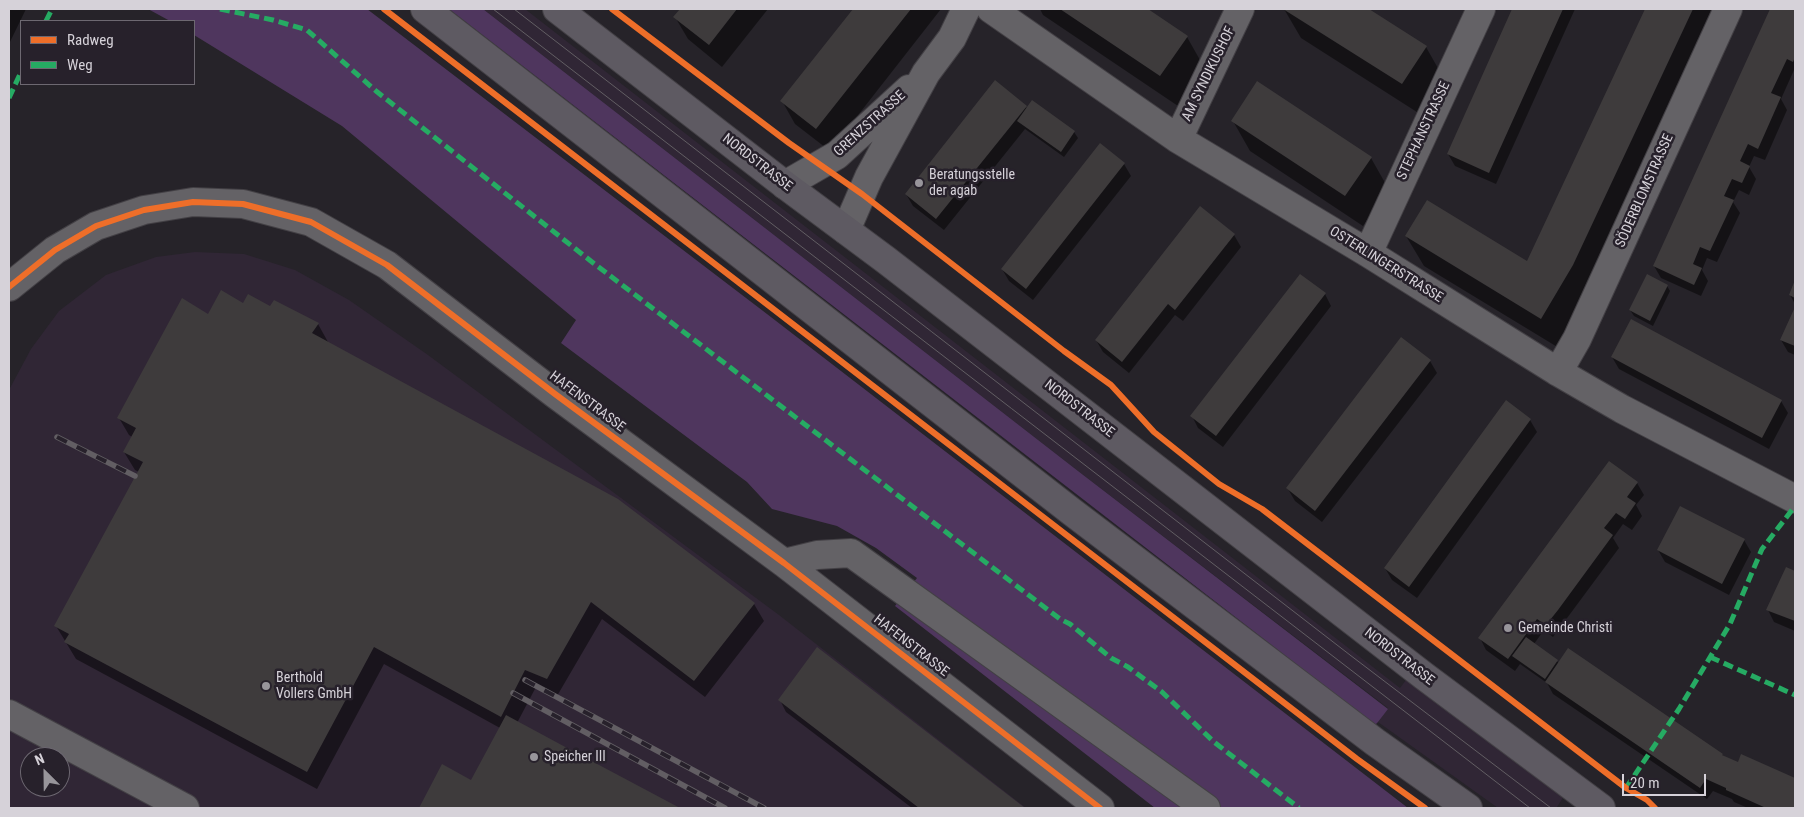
<!DOCTYPE html>
<meta charset="utf-8">
<style>
body{margin:0}
#map{position:relative;width:1804px;height:817px;overflow:hidden;background:#262329;font-family:"Roboto Condensed",sans-serif}
canvas{display:block}
.frame{position:absolute;inset:0;border:10px solid #d6d2d9;pointer-events:none}
.legend{position:absolute;left:20px;top:20px;width:175px;height:65px;box-sizing:border-box;background:#27212b;border:1px solid #6d6871;margin:0;padding:6px 9px;list-style:none;font-size:15px;color:#d6d2d9}
.legend li{display:flex;align-items:center;gap:10px;height:25px}
.legend b{width:25px;border:1px solid #6d6871}
.north{position:absolute;left:20px;top:747px;width:50px;height:50px;box-sizing:border-box;background:#27212b;border:1px solid #6d6871;border-radius:50%;rotate:337deg;font-size:14px;font-weight:700;line-height:20px;text-align:center;color:#d6d2d9}
.north::after{content:'';display:block;margin:auto;width:18px;height:22px;background:#98959b;clip-path:polygon(50% 0,100% 100%,50% 72%,0 100%)}
.scale{position:absolute;left:1622px;top:774px;width:84px;height:22px;box-sizing:border-box;border:2px solid #d6d2d9;border-top:0;padding-left:6px;font-size:15px;line-height:18px;white-space:nowrap;color:#d6d2d9;-webkit-text-stroke:4px #27212b;paint-order:stroke}
</style>
<div id="map">
<canvas width="1804" height="817"></canvas>
<div class="frame"></div>
<ul class="legend">
<li><b style="height:6px;background:#ee6e29"></b>Radweg</li>
<li><b style="height:6px;background:#26ab63"></b>Weg</li>
</ul>
<div class="north">N</div>
<div class="scale">20 m</div>
</div>
<script>
const ctx = document.querySelector('canvas').getContext('2d');
ctx.lineJoin = 'round';
function fillPath(path, color) { ctx.fillStyle = color; ctx.fill(path, 'evenodd'); }
const toPath = rows => new Path2D(rows.map(r => 'M' + r).join(''));
function strokePath(path, color, width, dash) { ctx.strokeStyle = color; ctx.lineWidth = width; ctx.lineCap = dash ? 'butt' : 'round'; ctx.setLineDash(dash || []); ctx.stroke(path); }
function label(font, color, halo, rows, align = 'center') {
  ctx.font = font + ' "Roboto Condensed",sans-serif'; ctx.lineWidth = 5; ctx.setLineDash([]); ctx.textBaseline = 'middle'; ctx.strokeStyle = halo; ctx.fillStyle = color; for (const [text, x, y, turn = 0] of rows) {
    ctx.save(); ctx.translate(x, y); ctx.rotate((+turn || 0) * Math.PI / 180); ctx.textAlign = isNaN(turn) ? turn : align; if (halo) ctx.strokeText(text, 0, 0); ctx.fillText(text, 0, 0); ctx.restore();
  }
}
fillPath(toPath([
 [483,9,525,9,1400,688,1406,680,1564,796,1557,807,1558,808,1498,808,1378,722,1388,708,1078,471],
 [195,252,244,254,295,270,349,300,428,355,779,615,1026,808,9,808,9,390,31,349,59,311,106,275,156,257],
 [30,757,60,757,60,787,30,787]
]), '#302635');
fillPath(toPath([
 [148,9,367,9,767,314,1408,808,1155,808,895,606,917,578,876,548,837,526,772,509,747,482,561,343,576,320,342,126,194,35,194,21,170,21],
 [449,9,483,9,1078,471,1388,709,1378,722,1375,725]
]), '#4f365e');
fillPath(toPath([
 [9,9,26,9,9,44],
 [681,9,768,9,722,67,688,39,675,17],
 [854,9,941,9,830,151,795,124,782,101],
 [1040,9,1145,9,1187,37,1204,67,1178,106,1043,15],
 [1284,9,1367,9,1426,47,1443,77,1420,114,1301,38],
 [1514,9,1575,9,1496,184,1455,166,1448,154],
 [1647,9,1723,9,1559,348,1424,266,1406,236,1527,263],
 [1772,9,1795,9,1795,71,1794,70,1781,99,1787,110,1765,160,1754,156,1749,167,1756,179,1749,195,1739,190,1733,202,1740,213,1717,262,1707,258,1702,270,1708,281,1701,296,1661,278,1654,266],
 [1032,102,1074,132,1078,138,1064,157,1025,129,944,230,913,206,906,194,1026,107,1027,109],
 [1233,121,1371,158,1388,188,1363,226,1250,151],
 [1124,164,1131,176,1033,300,1009,281,1002,269],
 [1234,235,1241,247,1183,321,1175,315,1129,373,1103,352,1096,340],
 [1795,283,1795,304,1790,295],
 [1667,286,1670,291,1653,326,1634,316,1630,310],
 [1325,294,1331,306,1223,447,1198,428,1192,416],
 [244,304,270,307,318,324,328,342,327,343,754,604,764,621,705,697,602,619,557,696,536,687,517,723,678,808,420,808,443,766,472,781,500,728,384,664,317,789,76,659,56,626,139,472,135,470,124,452,132,437,129,435,119,418,209,315],
 [1795,310,1795,355,1788,352,1781,340],
 [1612,357,1781,401,1788,413,1769,449,1619,369],
 [1430,361,1437,373,1322,522,1295,501,1288,489],
 [1506,402,1530,420,1537,432,1417,598,1392,580,1385,568],
 [1637,483,1644,495,1636,505,1642,516,1632,530,1623,524,1613,538,1619,548,1553,637,1544,630,1534,644,1559,663,1738,764,1742,756,1795,779,1795,808,1748,808,1734,802,1732,799,1713,791,1707,799,1553,694,1547,683,1520,664,1515,671,1486,650,1480,638],
 [1681,507,1744,540,1751,552,1729,595,1665,562,1658,550],
 [1786,568,1795,572,1795,631,1774,622,1768,610],
 [817,649,1022,808,912,808,786,712,780,700]
]), '#0007');
fillPath(toPath([
 [680,9,737,9,709,45,673,17],
 [853,9,911,9,816,129,780,101],
 [1060,9,1148,9,1188,36,1160,76],
 [1283,9,1369,9,1427,46,1402,84],
 [1512,9,1563,9,1489,173,1447,154],
 [1645,9,1693,9,1573,265,1541,319,1405,236,1427,200,1527,261],
 [1770,9,1795,9,1795,57,1793,62,1787,59,1771,93,1781,97,1758,149,1748,144,1740,161,1750,166,1742,183,1732,179,1724,196,1734,200,1710,251,1700,247,1693,264,1702,268,1694,285,1653,266],
 [995,80,1027,106,936,219,905,194],
 [1257,81,1372,157,1345,196,1231,121],
 [1032,100,1075,131,1061,152,1017,121],
 [1100,143,1125,163,1026,289,1001,269],
 [1200,206,1235,234,1175,310,1168,304,1122,362,1095,340],
 [1300,274,1326,293,1216,436,1190,416],
 [1647,274,1668,285,1650,321,1629,310],
 [1795,280,1795,298,1789,295],
 [221,290,243,303,248,294,270,306,274,300,319,323,312,333,618,499,755,603,694,681,591,602,547,679,525,670,501,717,374,647,307,772,64,642,69,634,54,626,143,462,123,452,136,428,117,418,182,298,208,314],
 [1795,307,1795,346,1780,340],
 [1631,319,1782,400,1762,438,1611,357],
 [1401,337,1431,360,1315,511,1286,488],
 [1506,400,1531,419,1409,587,1384,568],
 [1609,461,1638,482,1627,497,1636,503,1625,519,1616,513,1604,528,1613,535,1558,610,1546,625,1537,619,1508,659,1478,638],
 [1680,506,1745,539,1722,584,1657,550],
 [1786,567,1795,571,1795,621,1766,610],
 [1526,637,1558,660,1545,679,1512,656],
 [817,647,1025,808,919,808,778,700],
 [1568,648,1723,754,1722,755,1738,762,1741,754,1795,778,1795,808,1766,808,1726,790,1726,788,1706,779,1700,788,1545,682],
 [506,715,569,749,680,808,419,808,442,764,471,780]
]), '#3e3b3c');
const minor = toPath([
 [991,9,1178,139,1368,253,1558,372,1622,409,1795,499],
 [1178,139,1240,9],
 [785,185,837,155,909,89],
 [846,230,869,177,926,73,952,38,966,9],
 [1368,253,1481,9],
 [9,287,55,250,96,226,144,210,193,202,243,204,311,222,387,265,555,394,784,563,1100,808],
 [1558,372,1577,339,1728,9],
 [784,563,817,555,851,553,1206,808],
 [9,714,185,808]
]);
const major = toPath([
 [425,9,1072,512,1375,742,1468,808],
 [557,9,785,185,886,260,1424,676,1601,808]
]);
strokePath(minor, '#434045', 30);
strokePath(major, '#434045', 30);
strokePath(minor, '#646266', 28);
strokePath(major, '#5e5a62', 28);
strokePath(toPath([
 [493,9,1530,808],
 [514,9,1350,655,1551,808]
]), '#625e63', 1);
const rail = toPath([
 [57,437,135,476],
 [525,680,764,808],
 [513,693,725,808]
]);
strokePath(rail, '#625e63', 5.5);
strokePath(rail, '#27212b', 4, [11]);
strokePath(toPath([
 [220,9,273,20,307,30,376,91,592,262,1060,619,1070,624,1111,658,1128,667,1162,692,1214,742,1299,808],
 [46,21,52,9],
 [9,98,21,72],
 [1710,657,1795,695],
 [1626,788,1679,709,1730,624,1762,549,1795,506]
]), '#26ab63', 5, [10, 5]);
strokePath(toPath([
 [384,9,1357,759,1425,808],
 [612,9,789,143,862,194,1064,351,1111,385,1154,432,1219,484,1262,509,1626,788,1647,800,1655,808],
 [9,287,55,250,96,226,144,210,193,202,243,204,311,222,387,265,555,394,784,563,1100,808]
]), '#ee6e29', 6);
for (const [x, y, r, color] of [
 [919,183,5,"#98959b"],
 [1508,628,5,"#98959b"],
 [266,686,5,"#98959b"],
 [534,757,5,"#98959b"]
]) { const dot = new Path2D(); dot.arc(x, y, r, 0, 2 * Math.PI); ctx.fillStyle = color; ctx.fill(dot); strokePath(dot, '#27212b', 2); }
label('14px', '#d6d2d9', '#27212b', [
 ["AM SYNDIKUSHOF",1209,74,-64],
 ["GRENZSTRASSE",870,124,-42],
 ["STEPHANSTRASSE",1424,131,-65],
 ["NORDSTRASSE",757,163,38],
 ["SÖDERBLOMSTRASSE",1645,191,-66],
 ["OSTERLINGERSTRASSE",1386,265,32],
 ["HAFENSTRASSE",587,402,37],
 ["NORDSTRASSE",1079,409,38],
 ["HAFENSTRASSE",911,646,38],
 ["NORDSTRASSE",1399,657,38]
]);
label('14px', '#d6d2d9', '#27212b', [
 ["Beratungsstelle",929,175],
 ["der agab",929,191],
 ["Gemeinde Christi",1518,628],
 ["Berthold",276,678],
 ["Vollers GmbH",276,694],
 ["Speicher III",544,757]
], 'left');
</script>
